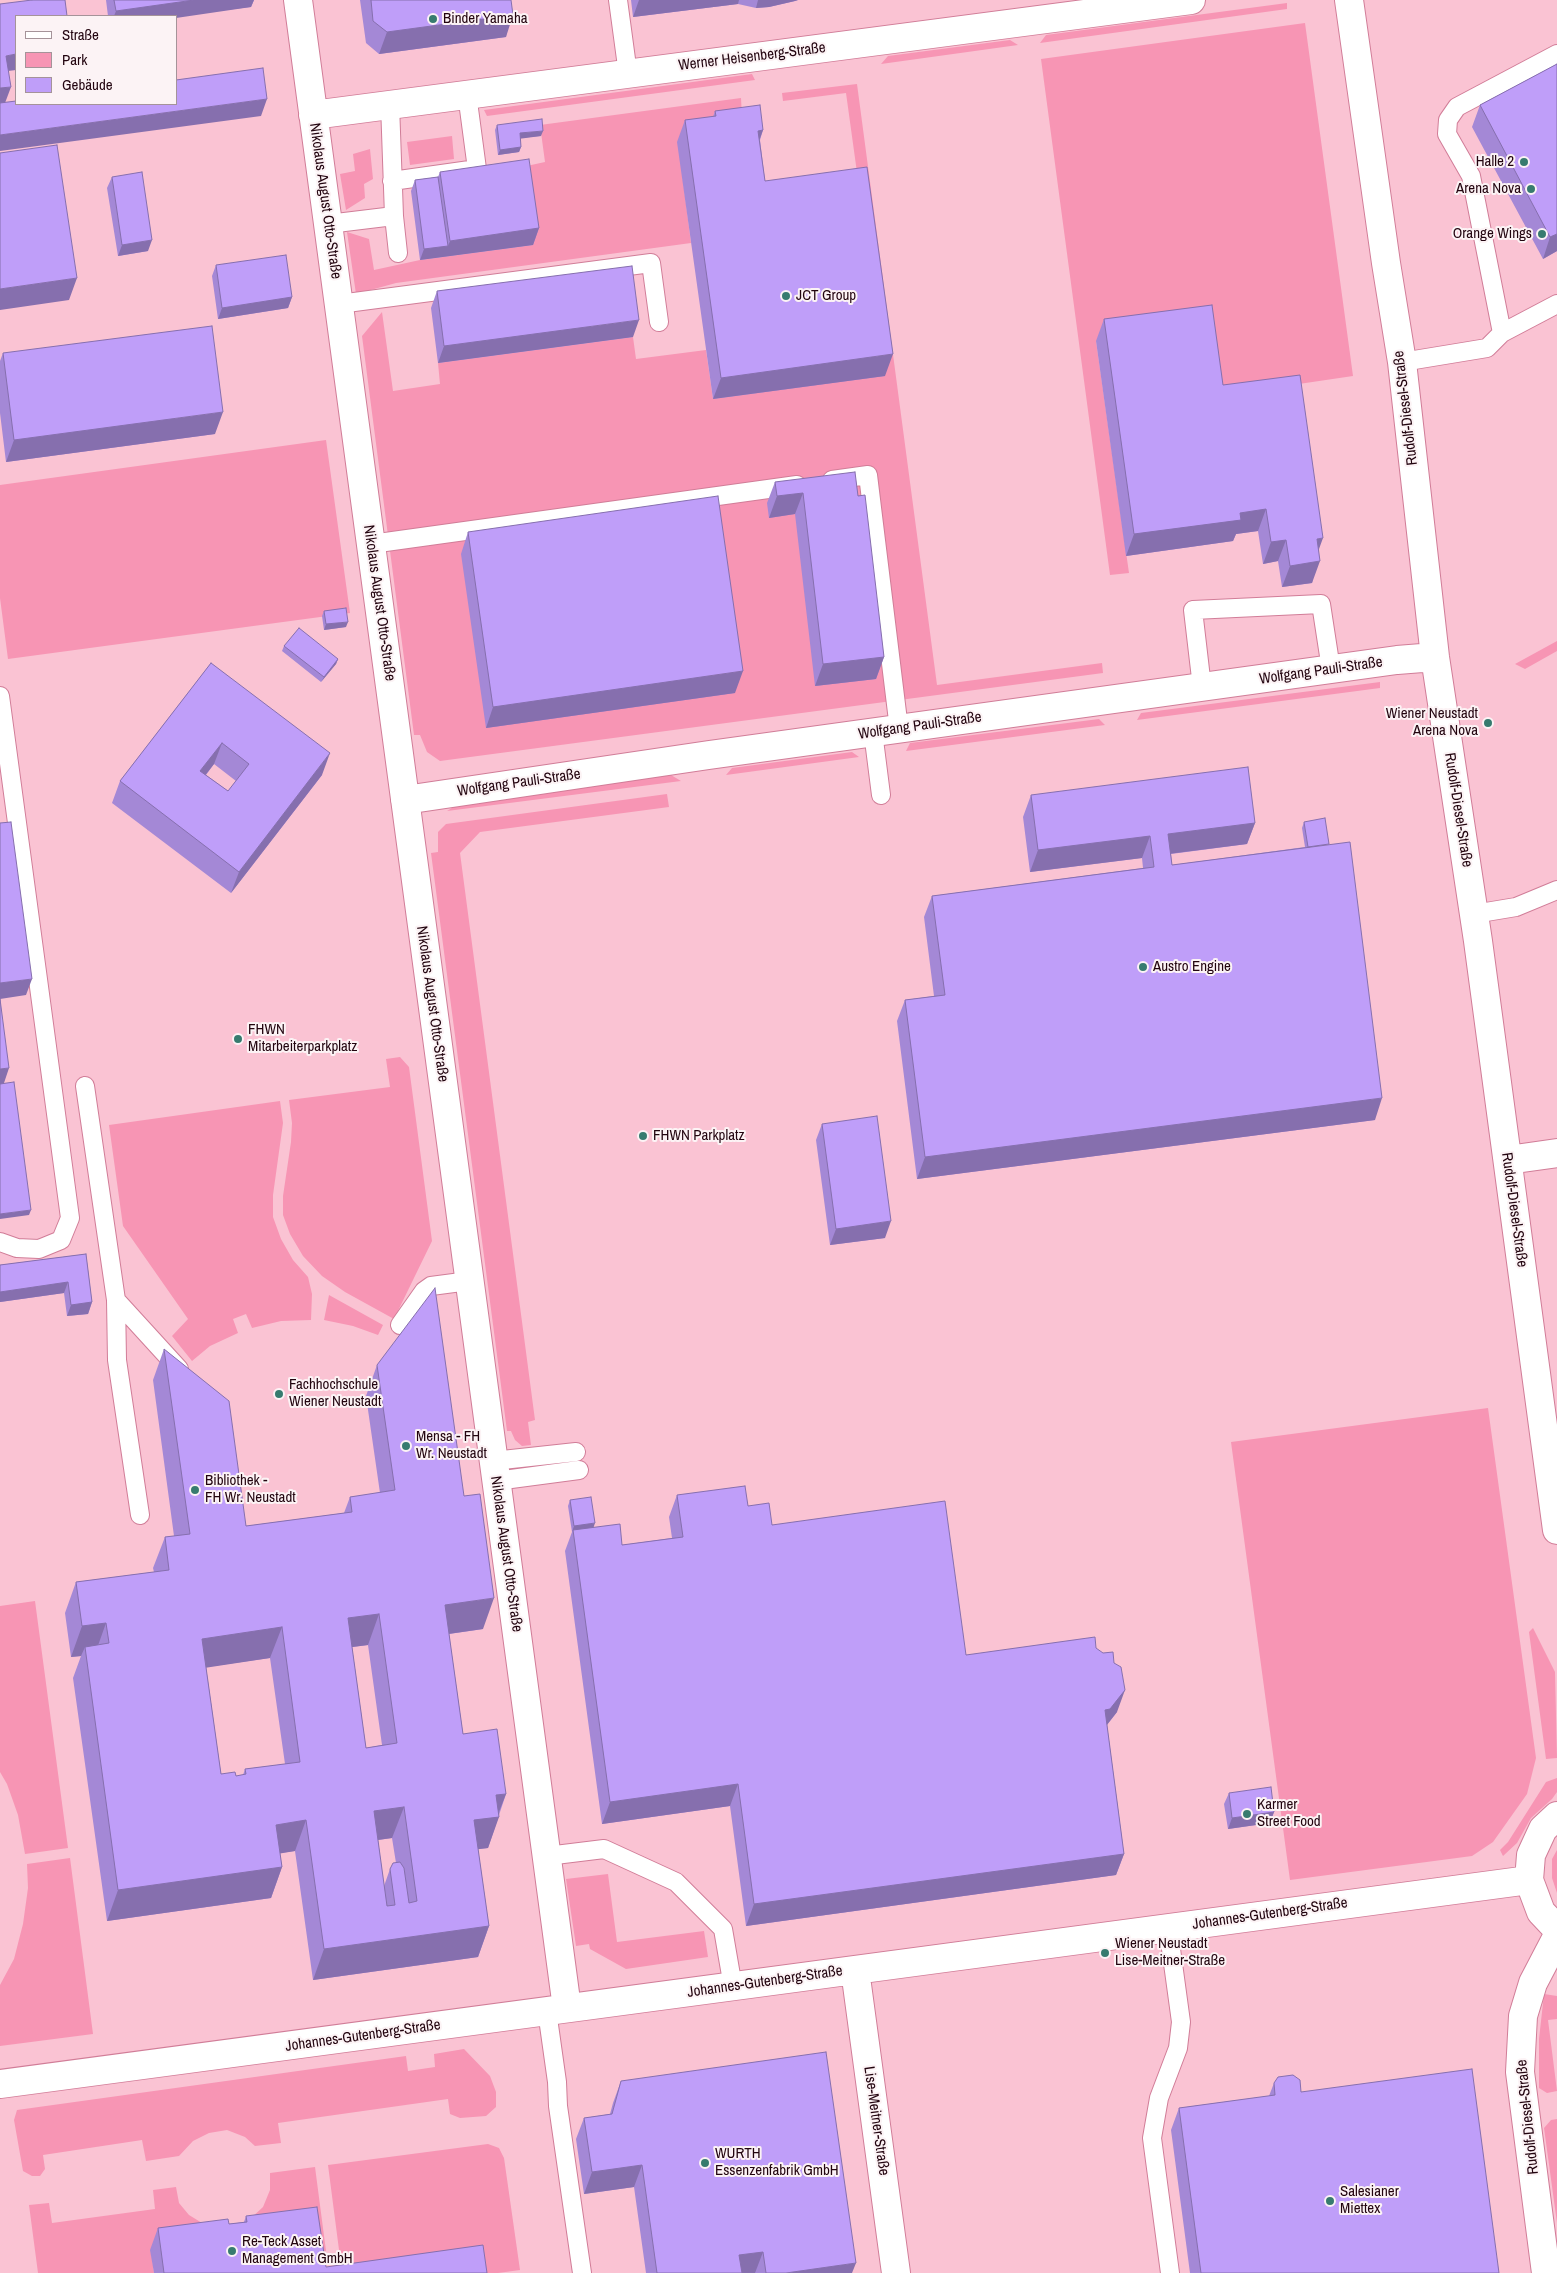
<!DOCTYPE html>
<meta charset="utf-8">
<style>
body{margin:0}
#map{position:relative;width:1557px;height:2273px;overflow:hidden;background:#fac3d3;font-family:"Archivo Narrow",sans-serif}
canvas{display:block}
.legend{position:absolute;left:15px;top:15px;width:162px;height:90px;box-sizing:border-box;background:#fcf3f5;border:1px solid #a59399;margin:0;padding:6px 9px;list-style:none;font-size:15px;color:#22040f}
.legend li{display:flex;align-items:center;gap:10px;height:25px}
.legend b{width:25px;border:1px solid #a59399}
</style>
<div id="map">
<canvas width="1557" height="2273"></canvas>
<ul class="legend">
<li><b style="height:6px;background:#fff"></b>Straße</li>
<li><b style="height:14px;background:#f795b4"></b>Park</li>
<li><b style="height:14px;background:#bf9ef9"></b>Gebäude</li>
</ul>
</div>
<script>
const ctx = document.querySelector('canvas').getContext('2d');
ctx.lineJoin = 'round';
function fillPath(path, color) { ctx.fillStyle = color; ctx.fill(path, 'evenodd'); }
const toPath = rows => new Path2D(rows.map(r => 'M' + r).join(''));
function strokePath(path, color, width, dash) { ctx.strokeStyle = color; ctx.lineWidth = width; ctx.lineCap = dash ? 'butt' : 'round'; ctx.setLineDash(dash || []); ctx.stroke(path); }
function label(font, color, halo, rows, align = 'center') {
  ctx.font = font + ' "Archivo Narrow",sans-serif'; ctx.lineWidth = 4; ctx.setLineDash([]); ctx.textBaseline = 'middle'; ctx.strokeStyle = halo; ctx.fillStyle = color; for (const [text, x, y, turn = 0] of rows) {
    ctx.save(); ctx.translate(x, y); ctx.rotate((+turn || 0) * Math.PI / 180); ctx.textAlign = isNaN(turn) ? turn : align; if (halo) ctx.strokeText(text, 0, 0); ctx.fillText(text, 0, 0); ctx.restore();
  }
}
fillPath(toPath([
 [1287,3,1287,9,1040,43,1046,35],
 [1305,23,1353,376,1292,385,1215,407,1096,341,1129,573,1110,575,1041,59],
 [1010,40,1018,45,881,64,888,56],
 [752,74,755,80,487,116,484,110],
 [857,84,937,685,1102,663,1103,673,440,761,427,752,420,735,414,735,362,336,382,312,393,391,440,384,438,363,633,337,636,359,706,350,713,399,885,375,846,93,783,101,782,93],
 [741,98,742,117,678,142,691,243,396,283,356,294,347,232,369,239,374,270,420,260,533,245,522,167,545,162,540,125],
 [452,136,454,159,410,165,407,142],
 [370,149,373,179,364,184,365,198,346,210,340,174,355,171,353,154],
 [326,440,350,613,8,659,0,598,0,485],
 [1557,641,1557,651,1525,669,1515,664],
 [1380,682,1380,688,1137,720,1141,713],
 [1099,719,1105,725,906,751,910,743],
 [852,752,859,757,726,775,732,768],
 [671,775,681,781,447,811,460,803],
 [667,794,669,807,480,832,460,853,535,1420,528,1422,531,1445,522,1446,515,1440,511,1431,507,1431,431,853,438,852,438,832,446,824],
 [400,1057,409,1067,432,1241,394,1319,345,1292,322,1276,303,1256,290,1234,283,1215,283,1196,291,1142,292,1123,289,1100,390,1087,386,1059],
 [280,1101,283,1123,273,1195,273,1217,281,1239,293,1260,308,1277,312,1294,311,1320,281,1321,252,1328,246,1314,233,1319,238,1333,210,1346,192,1361,172,1336,188,1319,123,1226,109,1125],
 [329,1295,383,1325,378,1335,353,1326,324,1320],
 [1488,1408,1536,1758,1527,1794,1493,1842,1472,1856,1290,1880,1231,1442],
 [35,1601,68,1848,25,1854,18,1815,7,1784,0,1772,0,1606],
 [1533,1628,1555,1672,1557,1758,1546,1759,1529,1632],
 [1557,1778,1557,1792,1552,1799,1531,1818,1517,1843,1503,1856,1500,1850,1508,1842,1546,1782],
 [1557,1850,1557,1893,1552,1878,1552,1859],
 [70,1858,93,2034,0,2046,0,1985,14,1959,23,1924,28,1888,27,1864],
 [608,1874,617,1942,704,1931,708,1957,626,1969,590,1949,589,1944,576,1946,566,1879],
 [1544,1994,1557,1996,1557,2019,1548,2020,1557,2091,1547,2093,1539,2088,1539,2039],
 [464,2049,490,2076,496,2092,496,2107,486,2116,460,2118,450,2114,448,2099,278,2123,281,2143,255,2146,245,2137,227,2130,209,2133,193,2141,179,2156,146,2161,142,2140,43,2155,45,2169,40,2176,32,2176,23,2171,14,2120,17,2110,406,2056,408,2071,435,2067,434,2054],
 [1557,2119,1557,2223,1544,2128,1551,2120],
 [488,2144,499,2148,504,2158,520,2270,498,2273,342,2273,328,2165],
 [315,2167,326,2251,313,2253,249,2220,263,2207,270,2190,270,2173],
 [176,2187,179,2203,189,2215,207,2226,151,2250,154,2273,38,2273,29,2205,49,2203,52,2223,155,2209,153,2190]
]), '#f795b4');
const service = toPath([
 [618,0,628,74],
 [390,104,394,216,398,253],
 [392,181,477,169,467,94],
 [328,224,394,216],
 [339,304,651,263,659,322],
 [1502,333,1471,176,1447,134,1448,120,1457,107,1557,54],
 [1402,362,1487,348,1502,333,1557,304],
 [832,480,868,475,899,729],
 [371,544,797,485],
 [1202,687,1193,610,1321,604,1331,669],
 [0,696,70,1218,61,1240,39,1249,17,1248,0,1242],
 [873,732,881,795],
 [1474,914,1516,907,1557,890],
 [85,1086,116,1300,179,1369],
 [116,1300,117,1360,140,1515],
 [400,1325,424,1291,431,1286,469,1281],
 [493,1461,576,1452],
 [496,1481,579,1470],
 [547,1856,604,1849,676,1882,723,1929,733,1987],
 [1168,1927,1181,2022,1178,2048,1159,2098,1152,2138,1170,2273],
 [547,2011,557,2082,558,2106,582,2273]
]);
const minor = toPath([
 [298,0,567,2008],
 [1349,0,1386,263,1402,362,1435,657,1478,941,1557,1530],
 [313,115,1191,0],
 [405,800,709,755,1397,660,1435,657],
 [1508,1160,1557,1153],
 [1557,1816,1543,1829,1531,1855,1529,1880,1541,1912,1557,1929],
 [855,1970,896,2273],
 [0,2084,1529,1880],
 [1546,2273,1520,2072,1523,2016,1533,1983,1557,1937]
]);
strokePath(service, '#d17d98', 20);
strokePath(minor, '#d17d98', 30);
strokePath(service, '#fff', 18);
strokePath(minor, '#fff', 28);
fillPath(toPath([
 [106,0,254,0,251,7,176,16,108,16],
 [360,0,511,0,506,37,379,54,366,43],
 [631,0,798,0,795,1,769,7,756,8,738,4,633,17],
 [1557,64,1557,251,1543,259,1472,127,1480,105],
 [715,111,763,130,760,140,765,181,885,376,713,399,677,142,685,120,713,117],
 [497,125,541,136,520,138,521,147,519,152,498,155,495,130],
 [440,172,539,228,533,245,420,260,411,191,415,180,438,177],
 [112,177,148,251,118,256,107,188],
 [216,265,292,297,288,308,218,319,212,276],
 [437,291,633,337,438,363,431,308],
 [1104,319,1223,385,1319,550,1312,583,1282,587,1278,561,1263,564,1258,531,1236,534,1233,541,1126,556,1096,341],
 [3,353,215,434,6,462,0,413,0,361],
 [775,482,858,496,884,657,876,679,815,686,795,514,769,518,767,503],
 [468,532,735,693,486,728,461,554],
 [324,611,346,627,324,630,322,616],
 [284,646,338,659,336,664,321,682,282,651],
 [211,663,322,775,231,893,112,803,120,781],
 [214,764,236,781,228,791,206,775],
 [1031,795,1255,823,1247,844,1171,854,1172,865,1305,847,1302,828,1304,822,1375,1120,917,1179,897,1021,905,1000,934,996,924,917,932,896,1143,868,1142,858,1030,872,1023,817],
 [822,1124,885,1238,830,1245,816,1140],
 [86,1254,92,1302,88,1314,67,1316,64,1293,0,1302,0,1265],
 [164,1349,246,1526,344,1513,350,1497,380,1493,366,1396,377,1365,483,1629,449,1634,463,1734,506,1794,488,1848,478,1849,489,1926,478,1957,313,1980,295,1851,280,1853,282,1867,271,1898,107,1921,73,1678,81,1656,71,1657,65,1613,76,1582,154,1572,153,1568,165,1537,174,1536,153,1380],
 [368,1645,382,1745,366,1748,352,1647],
 [270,1658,285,1764,245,1769,243,1775,236,1776,221,1774,206,1667],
 [392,1838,396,1863,390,1869,384,1886,378,1840],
 [677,1495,748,1506,772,1525,966,1655,1096,1648,1117,1712,1107,1725,1124,1854,1116,1875,746,1926,730,1806,602,1824,565,1551,572,1532,568,1506,570,1500,593,1527,622,1545,672,1538,669,1517],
 [1229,1793,1274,1812,1270,1823,1228,1829,1224,1804],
 [621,2081,852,2273,646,2273,634,2187,584,2194,576,2139,584,2118,610,2114,613,2103],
 [1274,2083,1301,2092,1499,2273,1190,2273,1171,2130,1179,2108,1269,2096],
 [246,2216,326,2267,487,2273,154,2273,150,2250,158,2228,229,2224,244,2222]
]), '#a488d6');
fillPath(toPath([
 [194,0,254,0,251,7,176,18,176,16,114,16,116,11],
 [639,0,739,0,738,4,633,17],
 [758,0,798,0,795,1,769,7,756,8],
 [513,15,506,37,379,54,387,32],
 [16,54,16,70,0,72,6,56],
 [11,87,5,103,0,104,0,88],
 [267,99,261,116,0,151,0,135],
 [763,130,755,152,758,131],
 [543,131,541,136,518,139,520,133],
 [521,147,519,152,498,155,500,150],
 [539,228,533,245,420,260,424,249,448,246,450,241],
 [1557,234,1557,251,1543,259,1550,237],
 [152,240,148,251,118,256,122,245],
 [77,278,69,300,0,310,0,289],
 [292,297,288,308,218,319,222,308],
 [639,320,633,337,438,363,444,346],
 [893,354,885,376,713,399,721,378],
 [223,412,215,434,6,462,14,440],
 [803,493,795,514,769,518,777,496],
 [1266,509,1258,531,1236,534,1233,541,1126,556,1134,534,1240,513],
 [1323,538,1315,560,1317,539],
 [1286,540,1278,561,1263,564,1271,542],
 [1320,561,1312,583,1282,587,1290,566],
 [348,622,346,627,324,630,326,624],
 [884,657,876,679,815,686,823,664],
 [338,659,336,664,321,682,324,677],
 [743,671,735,693,486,728,493,707],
 [222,743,214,764,192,792,200,771],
 [330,753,322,775,231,893,239,872],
 [1255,823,1247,844,1160,855,1168,834],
 [1150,836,1142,858,1030,872,1038,850],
 [32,979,26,995,0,999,0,983],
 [9,1068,2,1089,0,1089,0,1069],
 [1382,1098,1375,1120,917,1179,925,1157],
 [31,1210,29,1215,0,1219,0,1214],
 [891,1221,885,1238,830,1245,836,1229],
 [68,1282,64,1293,0,1302,0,1292],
 [92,1302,88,1314,67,1316,71,1305],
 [595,1523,593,1529,573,1530,572,1532,574,1526],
 [494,1598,483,1629,434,1636,445,1605],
 [379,1614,368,1645,337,1649,348,1618],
 [106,1623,95,1654,85,1647,81,1656,71,1657,82,1626],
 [282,1627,270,1658,191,1670,202,1639],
 [1125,1690,1117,1712,1102,1731,1105,1710],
 [738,1784,730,1806,602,1824,610,1802],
 [506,1794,497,1817,499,1817,488,1848,463,1851,474,1820,496,1795],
 [404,1807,392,1838,363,1842,374,1811],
 [1274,1812,1270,1823,1228,1829,1232,1818],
 [306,1820,295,1851,265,1856,276,1825],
 [1124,1854,1116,1875,746,1926,754,1904],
 [282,1867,271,1898,107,1921,118,1890],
 [489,1926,478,1957,313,1980,324,1949],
 [642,2165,634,2187,584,2194,592,2172],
 [763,2252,755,2273,733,2273,739,2255],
 [856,2263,852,2273,786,2273]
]), '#866fae');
const building = toPath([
 [32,0,65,0,67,16,16,16,16,54,6,56,11,87,0,88,0,4,32,0],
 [114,0,194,0,116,11,114,0],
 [371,0,511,0,513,15,387,32,373,21,371,0],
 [1557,64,1557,234,1550,237,1480,105,1557,64],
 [263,68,267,99,0,135,0,103,16,101,16,104,176,104,176,80,263,68],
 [760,105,763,130,758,131,765,181,867,167,893,354,721,378,685,120,716,116,715,111,760,105],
 [542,119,543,131,520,133,521,147,500,150,497,125,542,119],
 [57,145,77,278,0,289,0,153,57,145],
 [529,159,539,228,450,241,440,172,529,159],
 [142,172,152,240,122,245,112,177,142,172],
 [438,177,448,246,424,249,415,180,438,177],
 [286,255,292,297,222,308,216,265,286,255],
 [632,266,639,320,444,346,437,291,632,266],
 [1212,305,1223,385,1300,375,1323,538,1317,539,1320,561,1290,566,1286,540,1271,542,1266,509,1240,513,1241,520,1134,534,1104,319,1212,305],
 [212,326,223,412,14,440,3,353,212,326],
 [855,472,858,496,865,495,884,657,823,664,803,493,777,496,775,482,855,472],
 [718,496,743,671,493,707,468,532,718,496],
 [346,608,348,622,326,624,324,611,346,608],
 [299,628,338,659,324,677,284,646,299,628],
 [211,663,330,753,239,872,120,781,211,663],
 [222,743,249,764,228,791,200,771,222,743],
 [1248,767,1255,823,1168,834,1172,865,1350,842,1382,1098,925,1157,905,1000,945,995,932,896,1154,867,1150,836,1038,850,1031,795,1248,767],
 [1325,818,1329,844,1308,847,1304,822,1325,818],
 [11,822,32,979,0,983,0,823,11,822],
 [0,999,9,1068,0,1069,0,999],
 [14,1082,31,1210,0,1214,0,1084,14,1082],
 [877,1116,891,1221,836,1229,822,1124,877,1116],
 [86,1254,92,1302,71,1305,68,1282,0,1292,0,1265,86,1254],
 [435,1288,464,1496,480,1494,494,1598,445,1605,463,1734,497,1729,506,1794,496,1795,499,1817,474,1820,489,1926,324,1949,306,1820,276,1825,282,1867,118,1890,85,1647,109,1643,106,1623,82,1626,76,1582,169,1570,165,1537,190,1534,164,1349,229,1401,246,1526,352,1512,350,1497,395,1490,377,1365,435,1288],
 [379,1614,397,1743,366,1748,348,1618,379,1614],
 [282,1627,300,1762,245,1769,246,1774,236,1776,235,1772,221,1774,202,1639,282,1627],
 [404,1807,417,1901,409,1903,404,1868,400,1862,393,1863,390,1869,395,1905,387,1906,374,1811,404,1807],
 [745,1486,748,1506,769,1503,772,1525,945,1501,966,1655,1095,1637,1096,1648,1103,1653,1113,1652,1114,1663,1121,1667,1125,1690,1110,1709,1105,1710,1124,1854,754,1904,738,1784,610,1802,573,1530,620,1524,622,1545,683,1537,677,1495,745,1486],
 [591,1497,595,1523,574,1526,570,1500,591,1497],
 [1271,1787,1274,1812,1232,1818,1229,1793,1271,1787],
 [826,2052,856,2263,786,2273,766,2273,763,2252,739,2255,742,2273,657,2273,642,2165,592,2172,584,2118,612,2114,621,2081,826,2052],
 [1472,2069,1499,2273,1201,2273,1179,2108,1275,2095,1274,2083,1278,2077,1293,2075,1300,2080,1301,2092,1472,2069],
 [317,2207,326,2267,483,2245,487,2273,164,2273,158,2228,228,2219,229,2224,247,2222,246,2216,317,2207]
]);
fillPath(building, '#bf9ef9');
strokePath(building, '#866fae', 1);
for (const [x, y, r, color] of [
 [433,19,5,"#377b6f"],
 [1524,162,5,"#377b6f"],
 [1531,189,5,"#377b6f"],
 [1542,234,5,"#377b6f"],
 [786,296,5,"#377b6f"],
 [1488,723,5,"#377b6f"],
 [1143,967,5,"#377b6f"],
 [238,1039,5,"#377b6f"],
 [643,1136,5,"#377b6f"],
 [279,1394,5,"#377b6f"],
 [406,1446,5,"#377b6f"],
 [195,1490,5,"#377b6f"],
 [1247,1814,5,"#377b6f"],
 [1105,1953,5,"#377b6f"],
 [705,2163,5,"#377b6f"],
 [1330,2201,5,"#377b6f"],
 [232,2251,5,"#377b6f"]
]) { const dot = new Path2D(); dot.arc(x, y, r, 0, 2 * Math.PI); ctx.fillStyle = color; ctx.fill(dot); strokePath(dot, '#fcf3f5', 2); }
label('15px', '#22040f', '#fcf3f5', [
 ["Binder Yamaha",443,19],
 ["Halle 2",1514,162,"right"],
 ["Arena Nova",1521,189,"right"],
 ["Orange Wings",1532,234,"right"],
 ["JCT Group",796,296],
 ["Wiener Neustadt",1478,714,"right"],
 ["Arena Nova",1478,731,"right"],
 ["Austro Engine",1153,967],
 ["FHWN",248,1030],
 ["Mitarbeiterparkplatz",248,1047],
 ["FHWN Parkplatz",653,1136],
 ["Fachhochschule",289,1385],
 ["Wiener Neustadt",289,1402],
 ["Mensa - FH",416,1437],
 ["Wr. Neustadt",416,1454],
 ["Bibliothek -",205,1481],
 ["FH Wr. Neustadt",205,1498],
 ["Karmer",1257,1805],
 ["Street Food",1257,1822],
 ["Wiener Neustadt",1115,1944],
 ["Lise-Meitner-Straße",1115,1961],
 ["WURTH",715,2154],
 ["Essenzenfabrik GmbH",715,2171],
 ["Salesianer",1340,2192],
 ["Miettex",1340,2209],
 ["Re-Teck Asset",242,2242],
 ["Management GmbH",242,2259]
], 'left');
label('15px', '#22040f', '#fcf3f5', [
 ["Werner Heisenberg-Straße",752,57,-7],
 ["Nikolaus August Otto-Straße",325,201,82],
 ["Rudolf-Diesel-Straße",1406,408,-97],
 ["Nikolaus August Otto-Straße",379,603,82],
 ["Wolfgang Pauli-Straße",1321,671,-8],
 ["Wolfgang Pauli-Straße",920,726,-8],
 ["Wolfgang Pauli-Straße",519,783,-8],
 ["Rudolf-Diesel-Straße",1458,810,81],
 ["Nikolaus August Otto-Straße",432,1004,82],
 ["Rudolf-Diesel-Straße",1514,1210,82],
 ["Nikolaus August Otto-Straße",506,1554,82],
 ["Johannes-Gutenberg-Straße",1270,1914,-8],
 ["Johannes-Gutenberg-Straße",765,1982,-8],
 ["Johannes-Gutenberg-Straße",363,2036,-8],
 ["Rudolf-Diesel-Straße",1528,2117,-96],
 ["Lise-Meitner-Straße",876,2121,82]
]);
</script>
